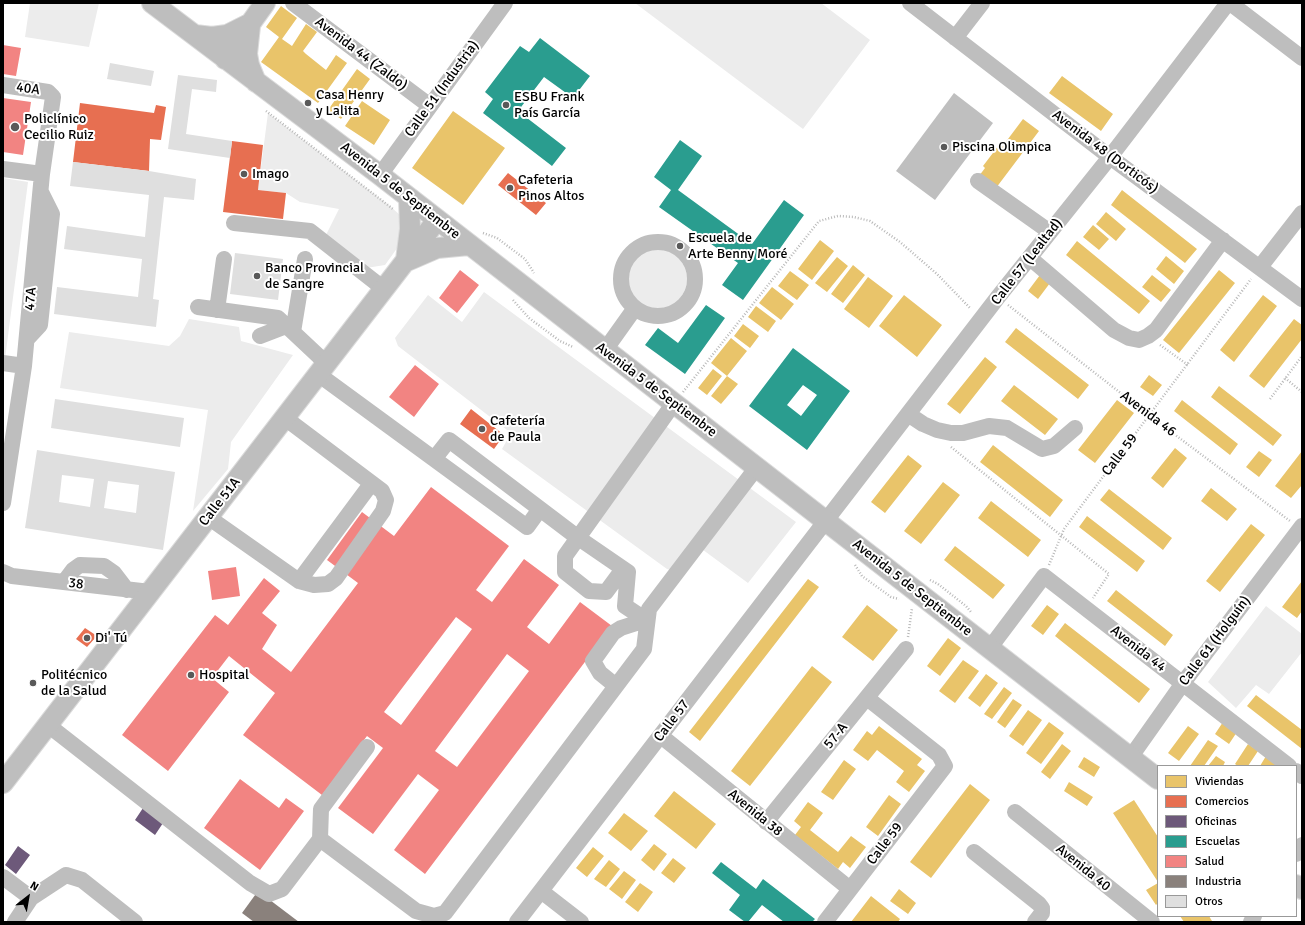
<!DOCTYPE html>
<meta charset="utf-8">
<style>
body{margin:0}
#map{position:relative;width:1305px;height:925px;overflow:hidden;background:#fff;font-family:Signika,sans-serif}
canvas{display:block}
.frame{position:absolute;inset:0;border:4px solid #000;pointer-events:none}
.legend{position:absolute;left:1157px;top:765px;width:140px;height:152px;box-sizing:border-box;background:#fff;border:1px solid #999;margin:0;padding:5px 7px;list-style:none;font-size:12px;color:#000}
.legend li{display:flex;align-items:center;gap:8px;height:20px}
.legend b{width:20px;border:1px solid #999}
.north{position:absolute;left:8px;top:877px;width:40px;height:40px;-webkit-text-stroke:3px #fff;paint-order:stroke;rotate:31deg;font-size:11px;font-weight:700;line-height:16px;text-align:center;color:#000}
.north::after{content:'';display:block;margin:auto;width:14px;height:18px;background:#000;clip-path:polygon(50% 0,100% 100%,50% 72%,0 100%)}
</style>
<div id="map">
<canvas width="1305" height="925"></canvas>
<div class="frame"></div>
<ul class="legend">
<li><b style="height:11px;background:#e9c46a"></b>Viviendas</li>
<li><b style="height:11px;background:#e76f51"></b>Comercios</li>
<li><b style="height:11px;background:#6d597a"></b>Oficinas</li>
<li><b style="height:11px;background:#2a9d8f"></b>Escuelas</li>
<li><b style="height:11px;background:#f28482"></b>Salud</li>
<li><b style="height:11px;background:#8a817c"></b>Industria</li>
<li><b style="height:11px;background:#dfdfdf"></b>Otros</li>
</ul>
<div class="north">N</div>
</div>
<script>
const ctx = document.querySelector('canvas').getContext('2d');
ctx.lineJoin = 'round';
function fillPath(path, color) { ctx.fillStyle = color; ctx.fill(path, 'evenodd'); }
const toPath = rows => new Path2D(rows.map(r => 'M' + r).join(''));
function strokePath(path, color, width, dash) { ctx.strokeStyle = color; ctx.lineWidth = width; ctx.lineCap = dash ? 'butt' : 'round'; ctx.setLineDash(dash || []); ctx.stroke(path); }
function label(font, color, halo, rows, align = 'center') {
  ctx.font = font + ' Signika,sans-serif'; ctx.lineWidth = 4; ctx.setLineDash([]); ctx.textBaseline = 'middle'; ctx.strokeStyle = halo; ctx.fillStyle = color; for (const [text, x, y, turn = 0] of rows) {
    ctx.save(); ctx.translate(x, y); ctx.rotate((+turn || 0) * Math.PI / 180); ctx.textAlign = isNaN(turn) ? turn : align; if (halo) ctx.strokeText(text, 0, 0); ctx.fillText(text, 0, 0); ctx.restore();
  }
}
fillPath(toPath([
 [30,3,99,3,89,47,25,37],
 [635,3,821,3,870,40,803,129],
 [268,113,390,206,401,216,402,226,398,247,385,265,366,268,323,241,339,209,300,202,286,193,258,190],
 [3,178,28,182,5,359,3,358],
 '627 279a30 30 0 1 1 60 0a30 30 0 1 1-60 0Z',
 [484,292,796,522,748,583,695,544,675,571,667,569,502,449,511,433,398,346,395,338,428,295,462,322],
 [189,319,239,327,241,341,293,355,231,442,228,469,193,511,208,410,60,388,69,332,169,346,180,336],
 [1266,606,1302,634,1302,652,1269,694,1256,685,1236,708,1208,682]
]), '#ececec');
fillPath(toPath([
 [954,93,993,123,935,200,896,171]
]), '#bfbfbf');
fillPath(toPath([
 [281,6,297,18,282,39,292,46,306,24,317,32,303,51,306,54,326,70,336,55,347,63,318,103,261,62,279,37,266,27],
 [357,69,370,79,341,119,328,110],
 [1062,76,1113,114,1101,131,1049,93],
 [362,101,390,120,374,145,345,126],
 [453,111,505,148,463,205,412,168],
 [1023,119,1039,131,996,188,979,176,985,168,983,166,999,145,1002,147],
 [1122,190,1197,249,1185,263,1111,205],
 [1106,212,1126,229,1116,241,1096,224],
 [1093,225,1109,239,1099,250,1083,237],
 [820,240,834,251,812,280,798,269],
 [1077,241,1150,301,1139,314,1066,255],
 [1166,256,1184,271,1174,284,1156,269],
 [837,257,848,266,827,292,815,283],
 [853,265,865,275,843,303,831,294],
 [1219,270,1235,283,1179,353,1163,340],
 [790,271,809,285,797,300,778,286],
 [1040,275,1050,283,1038,299,1028,291],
 [1152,275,1171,290,1161,302,1142,287],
 [868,277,893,296,869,328,844,309],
 [772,287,794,304,781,320,759,303],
 [904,295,942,325,917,357,879,326],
 [1263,295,1277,306,1234,362,1220,350],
 [756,306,776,321,768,332,748,317],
 [1294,319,1302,325,1302,339,1264,388,1249,376],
 [743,324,759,336,750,348,734,336],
 [1016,328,1089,385,1078,399,1005,342],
 [731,338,747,351,727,376,738,384,721,404,711,396,727,376,711,363],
 [985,357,997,367,960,414,947,404],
 [713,369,722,376,707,395,698,388],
 [1149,375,1162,385,1153,396,1140,387],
 [1014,385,1058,419,1045,435,1001,401],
 [1219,386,1282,435,1273,446,1211,397],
 [1117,400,1134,413,1095,463,1078,450],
 [1182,400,1238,444,1230,455,1174,411],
 [993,445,1063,500,1050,517,980,462],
 [1175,448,1187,458,1163,488,1151,478],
 [1259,451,1272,460,1259,477,1246,467],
 [1302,451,1302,485,1291,498,1275,486],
 [908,455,922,466,885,513,871,502],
 [943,482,960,495,921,544,904,531],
 [1211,488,1237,509,1227,521,1201,501],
 [1109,489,1172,538,1163,550,1100,500],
 [991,501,1041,540,1028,557,978,518],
 [1087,516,1145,561,1137,572,1079,527],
 [1251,524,1265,535,1220,592,1206,581],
 [955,546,1005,585,993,599,944,560],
 [808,579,819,587,700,741,689,732],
 [1302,581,1302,611,1297,618,1282,607],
 [1116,590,1173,635,1165,646,1107,601],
 [867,605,898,630,873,661,842,637],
 [1047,605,1059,614,1043,635,1031,626],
 [1065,623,1150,689,1139,703,1055,636],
 [948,638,961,648,940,676,927,666],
 [963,660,979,671,955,703,939,691],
 [812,666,832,682,750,786,731,771],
 [986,674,998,683,980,707,968,698],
 [1004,687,1012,693,992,719,984,714],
 [1256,695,1302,730,1302,749,1247,706],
 [1013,699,1022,705,1005,728,997,722],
 [1028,710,1042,720,1023,746,1009,736],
 [1049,722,1064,733,1041,764,1026,753],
 [1223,722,1237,732,1229,744,1215,734],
 [879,726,922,759,917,765,925,771,909,792,896,782,904,771,877,750,868,761,853,750,867,731,872,735],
 [1188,726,1199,734,1179,761,1168,753],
 [1208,740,1218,746,1204,766,1190,766],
 [1062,744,1071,751,1050,779,1041,772],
 [1248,744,1258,751,1248,766,1238,766,1235,764],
 [1216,756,1225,762,1223,766,1208,766],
 [1266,756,1280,766,1260,766],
 [1084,757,1100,767,1094,777,1078,767],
 [844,760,856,769,833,800,821,792],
 [1069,782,1093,797,1087,806,1064,791],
 [970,784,990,800,931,878,910,862],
 [674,791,716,824,696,849,654,816],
 [889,795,901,804,878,836,866,827],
 [1134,800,1158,837,1158,882,1113,813],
 [808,802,823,813,810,830,838,852,851,836,866,847,850,868,843,862,838,869,795,835,801,827,794,821],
 [624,813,648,831,631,851,608,833],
 [654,844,667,854,654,871,641,860],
 [593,847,604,856,587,877,576,868],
 [673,858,686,868,674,883,661,873],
 [609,860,620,869,606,887,594,879],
 [624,871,636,880,622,899,609,889],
 [640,883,653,892,638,912,625,902],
 [1158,883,1158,903,1156,905,1146,890],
 [899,889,916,903,908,914,890,901],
 [871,896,900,919,898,922,851,922],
 [1180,916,1209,916,1212,921,1184,922]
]), '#e9c46a');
fillPath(toPath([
 [80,103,154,113,156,105,166,107,161,140,150,139,149,171,73,162],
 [232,141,263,145,258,190,286,193,283,219,223,212],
 [508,173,546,203,536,215,498,185],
 [471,409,504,435,494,449,460,424],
 [85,628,97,636,87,647,76,639]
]), '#e76f51');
fillPath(toPath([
 [143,808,163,823,155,835,135,820],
 [18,846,30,855,16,874,5,865]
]), '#6d597a');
fillPath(toPath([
 [540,38,590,76,573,98,544,77,518,111,566,148,552,166,483,113,493,99,485,92,520,46,529,52],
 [680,140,702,156,678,190,752,244,784,200,804,215,743,300,722,285,738,263,659,207,671,190,654,177],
 [706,305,725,318,685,374,645,345,658,328,678,343],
 [793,348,850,391,807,450,749,406],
 [803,385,817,395,801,416,787,405],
 [721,862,756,889,763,879,815,919,812,922,784,922,762,905,748,922,745,922,729,910,740,895,712,873]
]), '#2a9d8f');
fillPath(toPath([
 [3,45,21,48,16,76,3,74],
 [3,98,31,102,23,155,3,152],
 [460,270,479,285,457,313,439,298],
 [415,365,439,384,414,417,389,397],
 [431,487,509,546,476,590,492,602,524,559,559,585,527,627,549,644,580,602,612,626,425,874,394,850,439,790,418,774,373,834,338,808,383,748,367,736,322,795,243,735,275,693,229,656,212,678,229,692,168,771,122,735,215,615,228,625,264,578,280,591,262,613,277,625,262,649,291,672,358,583,327,560,362,512,394,536],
 [456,617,472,629,401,725,384,712],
 [507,654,529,671,457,767,435,751],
 [236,567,240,596,212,600,208,571],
 [240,779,279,808,286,798,304,811,260,870,204,828]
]), '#f28482');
fillPath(toPath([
 [258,891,299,922,254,922,242,913]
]), '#8a817c');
fillPath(toPath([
 [110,63,154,71,151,86,107,79],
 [178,75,217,80,216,92,192,89,186,134,232,141,230,158,168,149],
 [73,162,149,171,196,179,194,200,164,197,153,299,159,300,156,327,54,314,57,287,138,297,142,259,64,249,67,226,145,237,149,195,70,186],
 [235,253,283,259,278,300,230,294],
 [55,399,184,418,180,447,51,428],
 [37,450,175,472,163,550,25,528],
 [62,475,94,479,90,507,59,502],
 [108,481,139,485,136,513,104,508]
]), '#dfdfdf');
const major = toPath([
 [152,3,380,175,1158,779],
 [250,26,247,54,249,65,256,82],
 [195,35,212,37,227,35,249,24],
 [225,59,265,3],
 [406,260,410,229,409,198],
 [407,261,437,248,469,245],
 [3,783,437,220],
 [1296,885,1302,889]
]);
strokePath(major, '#dbdbdb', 22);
strokePath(toPath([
 [266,111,393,209],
 [483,233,497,238,525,259,534,273],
 [513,300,529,318,560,341,573,347],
 [1008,305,1150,416,1290,521],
 [1160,345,1188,365],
 [1285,378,1302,392],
 [683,392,819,221,838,216,854,217,870,221,900,242,937,274,971,309],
 [1270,399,1302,356],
 [951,447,1109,574,1093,598],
 [855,565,862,576,891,597,899,599],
 [1049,565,1064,529,1251,279],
 [930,580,938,584,966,606,971,612],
 [908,637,912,608]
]), '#b9b9b9', 2.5, [1, 2]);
strokePath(toPath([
 [293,3,430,106],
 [910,3,1110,157,1302,299],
 [1230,3,1302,58],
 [955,38,982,3],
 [3,85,48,92,53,97,42,174,24,366,3,503],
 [3,169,42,174],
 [380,175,505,3],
 [978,181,1050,232],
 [234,223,310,231,384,289],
 '621 279a37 37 0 1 1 74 0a37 37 0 1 1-74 0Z',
 [1030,258,1114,330,1129,338,1139,340,1148,336,1156,330,1223,240],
 [1260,267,1302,213],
 [198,307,278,318,327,364],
 [217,310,224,259],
 [293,332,305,259],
 [260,336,286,326],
 [27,339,40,325,52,214,41,192],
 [605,350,635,308],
 [3,363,24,366],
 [318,374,527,527,540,509],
 [908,414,923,424,937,430,951,433,963,433,989,426,1007,428,1042,449,1054,446,1075,428],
 [434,459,449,440,577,537,628,572,625,606,646,620],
 [208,517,299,581,314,585,328,584,336,578,383,511,386,500,382,491,285,418],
 [623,569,606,592,589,591,565,572,565,556,674,403],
 [3,572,12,576,150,592],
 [299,581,371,484],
 [64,582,73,570,80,565,104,566,114,573,127,590],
 [989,649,1044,576,1289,766],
 [616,686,600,673,593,661,613,633,621,628,646,620],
 [48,725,250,883,269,894,282,889,320,839,321,809,367,747],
 [661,736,850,889],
 [1130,758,1183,683,1302,526],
 [1296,771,1302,776],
 [1015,812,1152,922],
 [766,822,906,649],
 [320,839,416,911,434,916,445,913,644,649,649,609,757,467],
 [974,852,1039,904,1042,908,1042,913,1035,922],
 [1296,854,1302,845],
 [3,877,31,898],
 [541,891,581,922],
 [15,922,31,898,66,875,82,880,135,922],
 [517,922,998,297,1110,157,1228,3],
 [825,922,945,766,939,755,867,698],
 [1251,922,1254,916]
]), '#bebebe', 16);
strokePath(major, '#bebebe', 20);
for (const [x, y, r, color] of [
 [308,103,4,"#595959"],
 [506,105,4,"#595959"],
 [15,127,5,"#595959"],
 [944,147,4,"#595959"],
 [244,174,4,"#595959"],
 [510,188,4,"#595959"],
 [680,246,4,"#595959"],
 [257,276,4,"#595959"],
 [482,429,4,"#595959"],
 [87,638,4,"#595959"],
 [191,675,4,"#595959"],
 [33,683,4,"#595959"]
]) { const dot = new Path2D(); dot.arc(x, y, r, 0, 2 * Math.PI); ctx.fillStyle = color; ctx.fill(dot); strokePath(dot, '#fff', 1.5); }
label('14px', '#000', '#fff', [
 ["Avenida 44 (Zaldo)",361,54,37],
 ["40A",28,89,8],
 ["Calle 51 (Industria)",442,89,-54],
 ["Avenida 48 (Dorticós)",1105,152,37],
 ["Avenida 5 de Septiembre",400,191,38],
 ["Calle 57 (Lealtad)",1027,262,-52],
 ["47A",31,299,-85],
 ["Avenida 5 de Septiembre",656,390,37],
 ["Avenida 46",1148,414,37],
 ["Calle 59",1120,455,-53],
 ["Calle 51A",220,502,-52],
 ["38",76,584,7],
 ["Avenida 5 de Septiembre",912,588,38],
 ["Calle 61 (Holguín)",1215,641,-53],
 ["Avenida 44",1138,649,38],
 ["Calle 57",672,721,-53],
 ["57-A",836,736,-51],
 ["Avenida 38",755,813,39],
 ["Calle 59",885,844,-53],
 ["Avenida 40",1083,868,39]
]);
label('14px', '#000', '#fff', [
 ["Casa Henry",316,95],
 ["y Lalita",316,111],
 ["ESBU Frank",514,97],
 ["País García",514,113],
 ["Policlínico",24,119],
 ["Cecilio Ruiz",24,135],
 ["Piscina Olimpica",952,147],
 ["Imago",252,174],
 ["Cafeteria",518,180],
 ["Pinos Altos",518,196],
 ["Escuela de",688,238],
 ["Arte Benny Moré",688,254],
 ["Banco Provincial",265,268],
 ["de Sangre",265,284],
 ["Cafetería",490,421],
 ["de Paula",490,437],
 ["Di' Tú",95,638],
 ["Politécnico",41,675],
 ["de la Salud",41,691],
 ["Hospital",199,675]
], 'left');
</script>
